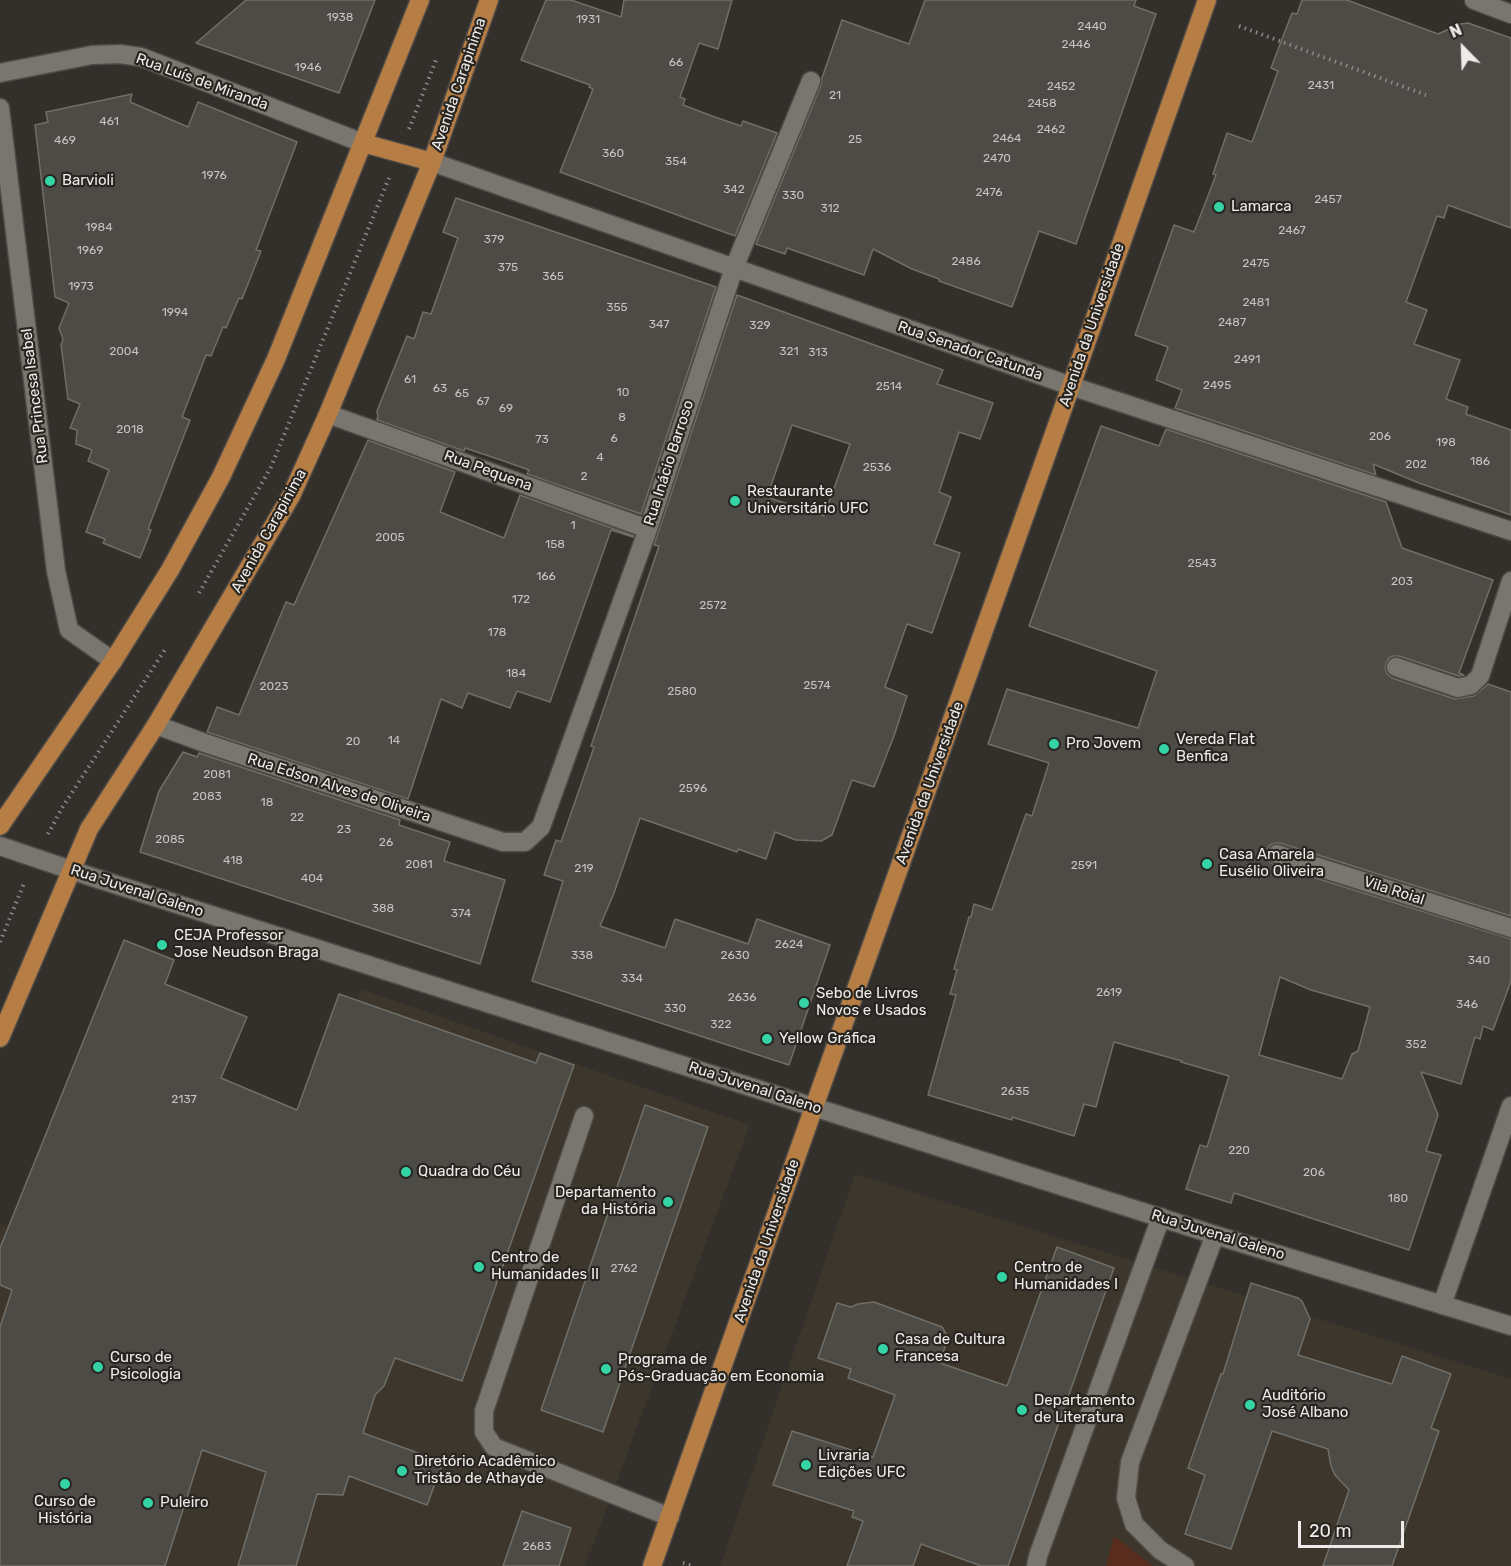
<!DOCTYPE html>
<meta charset="utf-8">
<style>
body{margin:0}
#map{position:relative;width:1511px;height:1566px;overflow:hidden;background:#332f2b;font-family:Rubik,sans-serif}
canvas{display:block}
.north{position:absolute;left:1433px;top:18px;width:60px;height:60px;-webkit-text-stroke:4px #292621;paint-order:stroke;rotate:337deg;font-size:16px;font-weight:700;line-height:24px;text-align:center;color:#eeebe8}
.north::after{content:'';display:block;margin:auto;width:21px;height:27px;background:#eeebe8;clip-path:polygon(50% 0,100% 100%,50% 72%,0 100%)}
.scale{position:absolute;left:1298px;top:1521px;width:106px;height:27px;box-sizing:border-box;border:3px solid #eeebe8;border-top:0;padding-left:8px;font-size:18px;line-height:21px;white-space:nowrap;color:#eeebe8;-webkit-text-stroke:4px #292621;paint-order:stroke}
</style>
<div id="map">
<canvas width="1511" height="1566"></canvas>
<div class="north">N</div>
<div class="scale">20 m</div>
</div>
<script>
const ctx = document.querySelector('canvas').getContext('2d');
ctx.lineJoin = 'round';
function fillPath(path, color) { ctx.fillStyle = color; ctx.fill(path, 'evenodd'); }
const toPath = rows => new Path2D(rows.map(r => 'M' + r).join(''));
function strokePath(path, color, width, dash) { ctx.strokeStyle = color; ctx.lineWidth = width; ctx.lineCap = dash ? 'butt' : 'round'; ctx.setLineDash(dash || []); ctx.stroke(path); }
function label(font, color, halo, rows, align = 'center') {
  ctx.font = font + ' Rubik,sans-serif'; ctx.lineWidth = 4.5; ctx.setLineDash([]); ctx.textBaseline = 'middle'; ctx.strokeStyle = halo; ctx.fillStyle = color; for (const [text, x, y, turn = 0] of rows) {
    ctx.save(); ctx.translate(x, y); ctx.rotate((+turn || 0) * Math.PI / 180); ctx.textAlign = isNaN(turn) ? turn : align; if (halo) ctx.strokeText(text, 0, 0); ctx.fillText(text, 0, 0); ctx.restore();
  }
}
fillPath(toPath([
 [361,989,750,1125,585,1566,0,1566,0,1224,246,1309],
 [855,1174,1511,1379,1511,1566,720,1566]
]), '#3d362c');
fillPath(toPath([
 [1114,1536,1153,1566,1106,1566]
]), '#582d1d');
const building = toPath([
 [246,0,375,0,339,93,196,43,246,0],
 [546,0,571,0,621,17,624,0,732,0,718,49,699,43,680,97,685,99,683,105,712,116,741,126,743,121,777,133,735,236,560,172,593,89,589,87,590,85,521,60,546,0],
 [925,0,1136,0,1134,6,1156,14,1076,244,1039,231,1012,307,939,281,939,279,912,269,873,249,864,275,787,248,785,254,756,244,821,85,822,78,842,20,909,44,925,0],
 [1302,0,1347,0,1438,34,1460,24,1468,23,1511,38,1511,228,1448,205,1444,218,1437,216,1406,302,1427,310,1414,344,1460,360,1446,399,1468,407,1466,414,1511,430,1511,515,1419,483,1373,464,1376,475,1175,408,1182,390,1156,380,1168,347,1135,335,1174,225,1194,232,1216,175,1213,174,1227,133,1252,142,1278,71,1271,68,1292,13,1297,14,1302,0],
 [132,94,130,102,188,127,198,102,297,142,256,250,261,251,242,299,239,298,226,328,223,327,211,356,206,355,182,417,190,420,148,529,151,530,140,558,103,543,105,539,86,532,109,470,88,461,92,450,76,444,77,430,70,428,80,404,68,399,61,345,63,339,59,328,69,303,55,297,35,125,48,122,46,112,132,94],
 [456,198,716,287,641,514,527,474,529,470,501,460,465,448,464,451,377,420,378,416,377,411,407,336,414,339,423,312,431,314,458,238,443,232,456,198],
 [737,295,943,370,937,384,993,403,980,439,959,432,939,492,951,497,934,544,960,553,932,633,907,624,885,687,907,696,894,736,874,787,852,780,832,835,821,841,796,840,775,832,766,859,738,849,737,852,640,818,614,893,600,926,665,948,675,919,748,944,757,919,830,945,789,1065,532,981,563,881,544,875,556,840,561,842,594,747,591,746,659,546,654,545,737,295],
 [792,425,850,444,824,516,767,497,792,425],
 [1101,426,1159,446,1166,429,1386,502,1402,548,1493,580,1459,673,1464,675,1459,676,1399,656,1393,656,1389,658,1386,663,1385,669,1387,674,1392,678,1455,699,1474,696,1488,684,1511,692,1511,916,1280,843,1275,843,1270,845,1266,851,1266,857,1268,861,1274,865,1511,939,1511,981,1493,1030,1483,1026,1480,1039,1475,1037,1461,1084,1421,1072,1438,1115,1426,1151,1441,1155,1409,1250,1234,1193,1231,1203,1186,1189,1200,1145,1207,1147,1229,1076,1181,1062,1182,1061,1114,1042,1096,1107,1084,1104,1074,1136,1012,1117,1012,1120,928,1095,956,995,950,994,957,970,954,969,969,917,971,917,974,904,992,910,1026,814,1032,816,1049,763,988,744,1007,689,1138,728,1157,671,1029,626,1101,426],
 [1280,977,1311,990,1370,1007,1358,1051,1352,1054,1342,1079,1259,1055,1280,977],
 [368,440,455,472,440,512,504,538,520,495,634,536,633,537,611,530,550,702,517,691,510,708,468,693,462,708,441,699,408,799,207,732,217,707,239,715,286,602,294,605,368,440],
 [183,752,197,757,199,753,400,820,399,825,450,842,444,861,505,880,480,964,140,852,159,791,183,752],
 [124,940,174,960,165,984,247,1017,221,1078,297,1110,339,994,536,1063,540,1053,574,1065,462,1381,395,1358,384,1386,375,1395,363,1433,443,1462,427,1505,349,1476,343,1495,317,1494,296,1566,238,1566,266,1472,202,1450,165,1566,0,1566,0,1327,12,1290,0,1285,0,1248,124,940],
 [645,1105,708,1127,603,1432,541,1410,645,1105],
 [1057,1247,1114,1268,1008,1566,981,1566,921,1544,913,1566,847,1566,863,1521,852,1517,854,1511,773,1485,792,1431,873,1457,895,1395,848,1378,851,1369,818,1358,837,1303,851,1307,858,1304,874,1302,942,1327,948,1337,940,1363,1007,1386,1057,1247],
 [1251,1283,1298,1298,1302,1301,1310,1319,1298,1355,1392,1384,1402,1356,1451,1374,1431,1428,1439,1431,1392,1566,1323,1566,1349,1490,1335,1475,1331,1466,1328,1449,1272,1431,1231,1549,1185,1534,1205,1475,1188,1468,1221,1374,1223,1374,1251,1283],
 [522,1511,571,1528,559,1566,503,1566,522,1511]
]);
fillPath(building, '#4d4b46');
strokePath(building, '#6f6e67', 1.5);
const minor = toPath([
 [1474,0,1511,14],
 [0,73,92,55,120,54,141,57,363,143],
 [0,108,56,571,69,630,113,661],
 [432,162,1071,386,1511,531],
 [328,414,648,529],
 [1396,667,1458,688,1471,685,1480,676,1511,581],
 [156,725,205,743,503,842,525,842,541,827,648,529,734,268,811,81],
 [0,846,92,877,1215,1235,1511,1326],
 [1277,854,1511,928],
 [584,1116,484,1411,484,1432,494,1447,670,1517],
 [1442,1305,1511,1106],
 [1036,1566,1038,1556,1161,1217],
 [1185,1566,1160,1550,1134,1524,1126,1498,1130,1462,1215,1235]
]);
const major = toPath([
 [363,143,432,162],
 [0,826,113,661,170,570,221,477,276,359,420,0],
 [0,1038,89,829,156,725,291,496,328,414,432,162,489,0],
 [652,1566,814,1107,1071,386,1207,0]
]);
strokePath(minor, '#4e4a46', 21);
strokePath(major, '#4e4a46', 21);
strokePath(toPath([
 [1239,26,1426,95],
 [409,129,436,60],
 [199,593,271,467,389,178],
 [48,834,62,808,166,648],
 [0,942,25,881],
 [683,1563,693,1566]
]), '#8d8985', 4, [1.5, 4.5]);
strokePath(minor, '#797670', 18);
strokePath(major, '#b67d45', 18);
for (const [x, y, r, color] of [
 [50,181,6,"#35d4a7"],
 [1219,207,6,"#35d4a7"],
 [735,501,6,"#35d4a7"],
 [1054,744,6,"#35d4a7"],
 [1164,749,6,"#35d4a7"],
 [1207,864,6,"#35d4a7"],
 [162,945,6,"#35d4a7"],
 [804,1003,6,"#35d4a7"],
 [767,1039,6,"#35d4a7"],
 [406,1172,6,"#35d4a7"],
 [668,1202,6,"#35d4a7"],
 [479,1267,6,"#35d4a7"],
 [1002,1277,6,"#35d4a7"],
 [883,1349,6,"#35d4a7"],
 [98,1367,6,"#35d4a7"],
 [606,1369,6,"#35d4a7"],
 [1250,1405,6,"#35d4a7"],
 [1022,1410,6,"#35d4a7"],
 [806,1465,6,"#35d4a7"],
 [402,1471,6,"#35d4a7"],
 [65,1484,6,"#35d4a7"],
 [148,1503,6,"#35d4a7"]
]) { const dot = new Path2D(); dot.arc(x, y, r, 0, 2 * Math.PI); ctx.fillStyle = color; ctx.fill(dot); strokePath(dot, '#292621', 2); }
label('12px', '#c6c3c0', null, [
 ["1938",340,18],
 ["1931",588,20],
 ["2440",1092,27],
 ["2446",1076,45],
 ["66",676,63],
 ["1946",308,68],
 ["2431",1321,86],
 ["2452",1061,87],
 ["21",835,96],
 ["2458",1042,104],
 ["461",109,122],
 ["2462",1051,130],
 ["2464",1007,139],
 ["25",855,140],
 ["469",65,141],
 ["360",613,154],
 ["2470",997,159],
 ["354",676,162],
 ["1976",214,176],
 ["342",734,190],
 ["2476",989,193],
 ["330",793,196],
 ["2457",1328,200],
 ["312",830,209],
 ["1984",99,228],
 ["2467",1292,231],
 ["379",494,240],
 ["1969",90,251],
 ["2486",966,262],
 ["2475",1256,264],
 ["375",508,268],
 ["365",553,277],
 ["1973",81,287],
 ["2481",1256,303],
 ["355",617,308],
 ["1994",175,313],
 ["2487",1232,323],
 ["347",659,325],
 ["329",760,326],
 ["2004",124,352],
 ["321",789,352],
 ["313",818,353],
 ["2491",1247,360],
 ["61",410,380],
 ["2495",1217,386],
 ["2514",889,387],
 ["63",440,389],
 ["10",623,393],
 ["65",462,394],
 ["67",483,402],
 ["69",506,409],
 ["8",622,418],
 ["2018",130,430],
 ["206",1380,437],
 ["6",614,439],
 ["73",542,440],
 ["198",1446,443],
 ["4",600,458],
 ["186",1480,462],
 ["202",1416,465],
 ["2536",877,468],
 ["2",584,477],
 ["1",573,526],
 ["2005",390,538],
 ["158",555,545],
 ["2543",1202,564],
 ["166",546,577],
 ["203",1402,582],
 ["172",521,600],
 ["2572",713,606],
 ["178",497,633],
 ["184",516,674],
 ["2574",817,686],
 ["2023",274,687],
 ["2580",682,692],
 ["14",394,741],
 ["20",353,742],
 ["2081",217,775],
 ["2596",693,789],
 ["2083",207,797],
 ["18",267,803],
 ["22",297,818],
 ["23",344,830],
 ["2085",170,840],
 ["26",386,843],
 ["418",233,861],
 ["2081",419,865],
 ["2591",1084,866],
 ["219",584,869],
 ["404",312,879],
 ["388",383,909],
 ["374",461,914],
 ["2624",789,945],
 ["338",582,956],
 ["2630",735,956],
 ["340",1479,961],
 ["334",632,979],
 ["2619",1109,993],
 ["2636",742,998],
 ["346",1467,1005],
 ["330",675,1009],
 ["322",721,1025],
 ["352",1416,1045],
 ["2635",1015,1092],
 ["2137",184,1100],
 ["220",1239,1151],
 ["206",1314,1173],
 ["180",1398,1199],
 ["2762",624,1269],
 ["2683",537,1547]
]);
label('15px', '#eeebe8', '#292621', [
 ["Rua Luís de Miranda",202,82,20],
 ["Avenida Carapinima",459,84,-71],
 ["Avenida da Universidade",1092,325,-71],
 ["Rua Senador Catunda",970,351,19],
 ["Rua Princesa Isabel",35,396,-97],
 ["Rua Inácio Barroso",669,463,-72],
 ["Rua Pequena",488,471,20],
 ["Avenida Carapinima",269,531,-61],
 ["Avenida da Universidade",930,783,-70],
 ["Rua Edson Alves de Oliveira",339,788,18],
 ["Rua Juvenal Galeno",137,891,18],
 ["Vila Roial",1394,891,18],
 ["Rua Juvenal Galeno",755,1088,18],
 ["Rua Juvenal Galeno",1218,1235,17],
 ["Avenida da Universidade",767,1241,-71]
]);
label('15px', '#eeebe8', '#292621', [
 ["Barvioli",62,181],
 ["Lamarca",1231,207],
 ["Restaurante",747,492],
 ["Universitário UFC",747,509],
 ["Vereda Flat",1176,740],
 ["Benfica",1176,757],
 ["Pro Jovem",1066,744],
 ["Casa Amarela",1219,855],
 ["Eusélio Oliveira",1219,872],
 ["CEJA Professor",174,936],
 ["Jose Neudson Braga",174,953],
 ["Sebo de Livros",816,994],
 ["Novos e Usados",816,1011],
 ["Yellow Gráfica",779,1039],
 ["Quadra do Céu",418,1172],
 ["Departamento",656,1193,"right"],
 ["da História",656,1210,"right"],
 ["Centro de",491,1258],
 ["Humanidades II",491,1275],
 ["Centro de",1014,1268],
 ["Humanidades I",1014,1285],
 ["Casa de Cultura",895,1340],
 ["Francesa",895,1357],
 ["Curso de",110,1358],
 ["Psicologia",110,1375],
 ["Programa de",618,1360],
 ["Pós-Graduação em Economia",618,1377],
 ["Auditório",1262,1396],
 ["José Albano",1262,1413],
 ["Departamento",1034,1401],
 ["de Literatura",1034,1418],
 ["Livraria",818,1456],
 ["Edições UFC",818,1473],
 ["Diretório Acadêmico",414,1462],
 ["Tristão de Athayde",414,1479],
 ["Curso de",65,1502,"center"],
 ["História",65,1519,"center"],
 ["Puleiro",160,1503]
], 'left');
</script>
